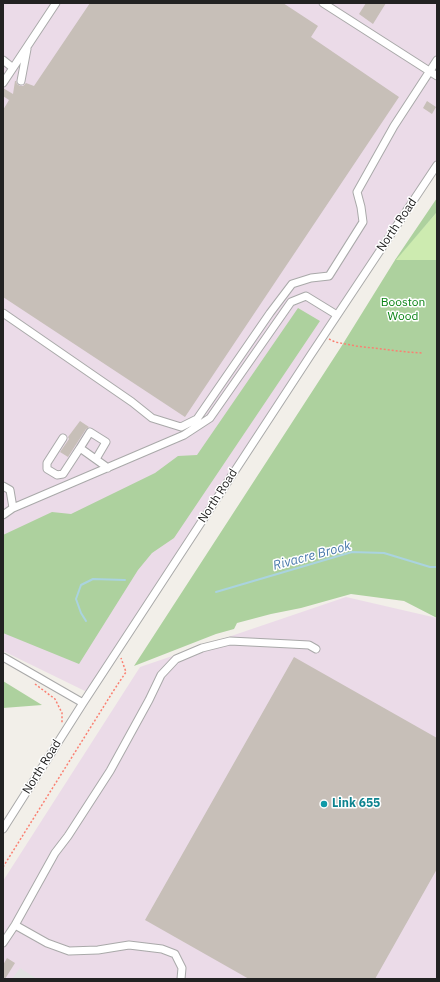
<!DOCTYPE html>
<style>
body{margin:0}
#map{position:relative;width:440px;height:982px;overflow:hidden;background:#f2efe9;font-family:"IBM Plex Sans",sans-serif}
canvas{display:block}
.frame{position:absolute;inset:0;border:4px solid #222;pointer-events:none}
</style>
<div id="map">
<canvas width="440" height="982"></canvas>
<div class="frame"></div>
</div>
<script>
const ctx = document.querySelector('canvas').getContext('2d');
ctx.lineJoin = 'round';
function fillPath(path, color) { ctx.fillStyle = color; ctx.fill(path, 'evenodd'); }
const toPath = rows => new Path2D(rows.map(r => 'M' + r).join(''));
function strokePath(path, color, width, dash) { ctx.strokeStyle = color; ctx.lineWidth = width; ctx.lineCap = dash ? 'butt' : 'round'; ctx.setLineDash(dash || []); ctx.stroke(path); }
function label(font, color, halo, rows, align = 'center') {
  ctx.font = font + ' "IBM Plex Sans",sans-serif'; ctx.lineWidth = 3; ctx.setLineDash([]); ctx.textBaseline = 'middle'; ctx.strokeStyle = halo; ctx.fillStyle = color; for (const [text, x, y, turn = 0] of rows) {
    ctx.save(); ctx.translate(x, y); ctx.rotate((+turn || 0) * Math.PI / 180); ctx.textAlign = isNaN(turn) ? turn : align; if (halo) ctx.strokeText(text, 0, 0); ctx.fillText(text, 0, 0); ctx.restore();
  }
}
fillPath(toPath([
 [3,3,437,3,437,165,87,692,3,651],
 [346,597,437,618,437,979,3,979,3,881,140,667]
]), '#ebdbe8');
fillPath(toPath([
 [437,212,437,260,395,260]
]), '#cdebb0');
fillPath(toPath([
 [437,198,437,212,396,260,437,260,437,618,404,601,351,594,301,608,271,614,237,623,234,629,216,634,134,666,341,347,395,260],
 [298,308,320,321,174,538,152,553,138,570,79,664,3,633,3,535,52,512,71,514,155,473,178,456,197,455],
 [3,681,42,705,3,708]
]), '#add19e');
fillPath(toPath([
 [20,968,37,979,12,979]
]), '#e2e2e2');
strokePath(toPath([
 [216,592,352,552,384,553,430,567,437,567],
 [86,621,81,613,76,599,81,585,93,579,125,580]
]), '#aad3df', 2);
fillPath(toPath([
 [90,3,283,3,318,26,311,37,399,97,185,417,3,297,3,110,9,100,3,96,3,88,13,94,15,81,16,81,17,84,20,86,23,86,26,83,34,86],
 [366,3,386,3,373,24,359,14],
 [427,101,436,107,432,114,423,108],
 [80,421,89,427,86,429,68,457,60,452,69,439,68,437],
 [294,657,437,738,437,869,375,979,249,979,145,920],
 [7,958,15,963,5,979,3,979,3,965]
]), '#c7bfb8');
const minor = toPath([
 [323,3,437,76],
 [3,60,13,68],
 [21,81,27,49],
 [3,83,56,3],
 [3,313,132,402,152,418,181,427,197,419,270,313,292,284,311,278,329,276,363,222,361,207,357,192,394,126,437,60],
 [63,438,47,463,47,469,57,475,63,474,80,448,108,468],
 [80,448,90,432,106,442,96,459],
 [3,486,10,490,13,508,3,515],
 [13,508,184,435,210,418,291,302,306,296,337,315],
 [3,657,83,703],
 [3,829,83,703,310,356,437,165],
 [15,925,47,943,69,951,98,950,129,945,162,949,175,954,182,968,181,979],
 [3,943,15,925,55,853,68,836,110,771,149,700,161,675,176,659,202,648,230,641,290,644,309,645,316,649]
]);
strokePath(minor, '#a9a9a9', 9);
strokePath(toPath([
 [329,339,335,342,356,346,407,352,422,353],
 [35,684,55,699,62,713,62,723],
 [3,867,114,690,126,672,121,658]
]), '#fa8072', 1.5, [2, 2]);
strokePath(minor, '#fff', 7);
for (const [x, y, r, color] of [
 [324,804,4,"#0f9aa8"]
]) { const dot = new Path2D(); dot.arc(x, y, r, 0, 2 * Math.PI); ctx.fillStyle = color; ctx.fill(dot); strokePath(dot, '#fff', 1.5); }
label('12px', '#222', '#fff', [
 ["North Road",397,225,-56],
 ["North Road",218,496,-57],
 ["North Road",42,767,-58]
]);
label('12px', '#0c8416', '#fff', [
 ["Booston",403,303],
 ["Wood",403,317]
]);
label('bold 12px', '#0d838f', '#fff', [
 ["Link 655",332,804]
], 'left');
label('italic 13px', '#4a7aab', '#fff', [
 ["Rivacre Brook",312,556,-15]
]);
</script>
